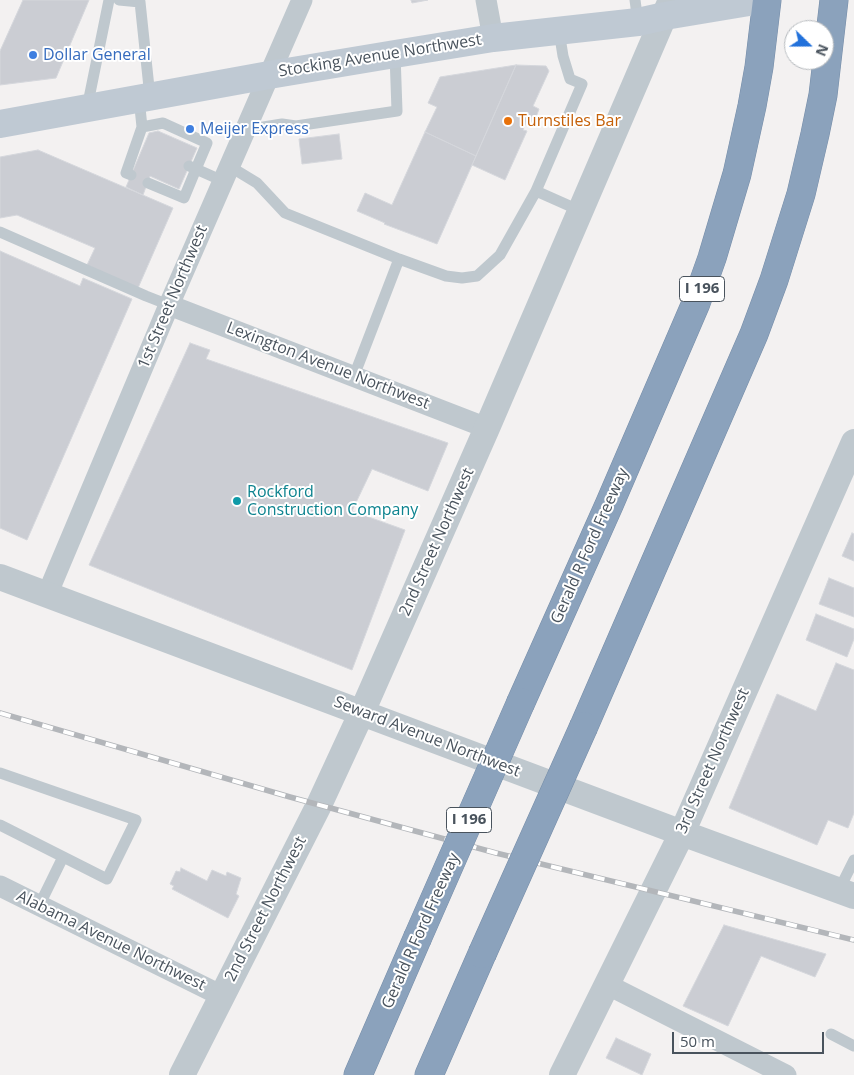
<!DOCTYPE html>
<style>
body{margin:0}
#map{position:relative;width:854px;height:1075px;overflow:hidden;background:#f3f1f1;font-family:"Open Sans",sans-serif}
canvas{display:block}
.north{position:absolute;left:784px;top:20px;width:50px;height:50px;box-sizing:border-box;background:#fff;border:1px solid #b6babe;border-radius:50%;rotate:112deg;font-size:14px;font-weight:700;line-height:20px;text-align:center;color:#49535d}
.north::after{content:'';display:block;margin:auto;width:18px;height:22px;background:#2271db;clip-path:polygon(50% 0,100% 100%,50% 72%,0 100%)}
.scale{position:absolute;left:672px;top:1032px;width:152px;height:22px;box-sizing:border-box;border:2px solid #49535d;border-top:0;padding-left:6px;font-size:15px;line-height:18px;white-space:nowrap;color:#49535d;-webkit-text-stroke:4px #fff;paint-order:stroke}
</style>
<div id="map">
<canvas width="854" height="1075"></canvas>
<div class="north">N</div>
<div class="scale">50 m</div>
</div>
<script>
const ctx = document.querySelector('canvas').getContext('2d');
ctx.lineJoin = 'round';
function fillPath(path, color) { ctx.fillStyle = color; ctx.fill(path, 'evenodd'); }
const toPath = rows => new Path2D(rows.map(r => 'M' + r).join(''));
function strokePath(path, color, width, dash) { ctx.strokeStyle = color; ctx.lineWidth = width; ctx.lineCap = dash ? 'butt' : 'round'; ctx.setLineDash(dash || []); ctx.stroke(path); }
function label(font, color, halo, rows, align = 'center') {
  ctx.font = font + ' "Open Sans",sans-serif'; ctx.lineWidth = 4; ctx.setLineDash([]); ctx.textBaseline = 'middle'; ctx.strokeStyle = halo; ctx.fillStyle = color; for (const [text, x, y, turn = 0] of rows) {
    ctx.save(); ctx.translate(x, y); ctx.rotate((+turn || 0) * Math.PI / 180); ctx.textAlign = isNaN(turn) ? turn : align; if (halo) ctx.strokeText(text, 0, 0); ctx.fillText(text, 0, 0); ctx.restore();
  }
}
const building = toPath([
 [23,0,89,0,56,78,0,85,0,51,23,0],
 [411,0,428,0,412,3,411,0],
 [516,65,546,66,549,71,533,106,539,109,534,123,527,120,523,130,527,131,505,180,472,165,516,65],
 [516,65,476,156,425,132,437,107,428,103,440,77,516,65],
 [158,131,197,148,179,189,150,176,143,195,126,187,149,133,158,131],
 [425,132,476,156,437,244,384,224,385,223,357,211,365,193,392,205,425,132],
 [339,134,342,159,302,164,299,139,339,134],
 [38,150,173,208,138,288,87,265,95,248,17,215,0,218,0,157,38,150],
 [0,251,80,286,83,278,132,299,27,540,0,528,0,251],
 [190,343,210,350,206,359,448,443,428,491,372,469,352,511,405,530,352,670,89,565,190,343],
 [852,533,854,534,854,561,842,556,852,533],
 [829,578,854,588,854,617,819,604,829,578],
 [816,614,854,629,854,639,847,657,806,640,816,614],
 [836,663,854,670,854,813,848,828,828,820,817,845,729,808,777,694,816,711,836,663],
 [181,868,207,881,212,870,226,876,227,872,241,878,236,894,239,896,228,918,172,889,174,886,170,884,176,871,180,872,181,868],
 [724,925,826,954,815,977,761,956,728,1026,683,1006,724,925],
 [616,1038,651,1054,642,1075,606,1058,616,1038]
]);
fillPath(building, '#cbcdd3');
strokePath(building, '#d5d7dc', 1);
const motorway = toPath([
 [521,702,609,505,696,303,712,258,737,174,752,106,759,67,767,0],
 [584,726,754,334,774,280,801,194,815,134,823,95,834,0],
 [358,1075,417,939],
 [429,1075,482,954]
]);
strokePath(motorway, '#768da8', 29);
strokePath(toPath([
 [119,0,140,2,150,97],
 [635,0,638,22],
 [559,31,563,56,570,79,582,84,536,191,581,211],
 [87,108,109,0],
 [142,127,163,123,207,143,196,169,189,166],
 [245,130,282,124,296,126,397,111,395,54],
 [229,166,257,183,285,213,399,259,446,276,462,278,477,276,500,255,536,191],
 [131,175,126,173,142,127,139,98],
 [148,183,184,198,196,169,223,181],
 [0,232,146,296,169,305],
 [354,376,399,259],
 [0,773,136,820,107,879,0,825],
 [839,890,854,860],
 [39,906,63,857],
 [831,1034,854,1046]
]), '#bfc8ce', 11);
strokePath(toPath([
 [486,0,493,38],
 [169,305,487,428],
 [47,595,169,305,302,0],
 [0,886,222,996],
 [606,984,786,1075]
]), '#bfc8ce', 21);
strokePath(toPath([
 [0,577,682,833,854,896],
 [182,1075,319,805,362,712,487,428,671,0],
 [562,1075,682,833,854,442]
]), '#bfc8ce', 26);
strokePath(toPath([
 [0,124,269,75,395,54,493,38,638,22,665,16,761,0]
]), '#bfc9d3', 28);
strokePath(motorway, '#8ba2bc', 28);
const rail = toPath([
 [0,713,290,797,496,853,854,940]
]);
strokePath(rail, '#b3b6ba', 5.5);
strokePath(rail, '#fff', 4, [11]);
const motorwayBridge = toPath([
 [417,939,521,702],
 [482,954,584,726]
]);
strokePath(motorwayBridge, '#768da8', 29, []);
strokePath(motorwayBridge, '#8ba2bc', 28);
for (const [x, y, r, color] of [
 [33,55,5,"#3f7fe0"],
 [508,121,5,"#e8710a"],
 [190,129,5,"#3f7fe0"],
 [237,501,5,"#0f9aa8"]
]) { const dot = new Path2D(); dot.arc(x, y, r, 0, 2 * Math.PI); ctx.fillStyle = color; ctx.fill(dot); strokePath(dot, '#fff', 2); }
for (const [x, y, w] of [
 [702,289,45],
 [469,820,45]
]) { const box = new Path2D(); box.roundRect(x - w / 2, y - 12.5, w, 25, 4); ctx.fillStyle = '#fff'; ctx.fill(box); strokePath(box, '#49535d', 1); }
label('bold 15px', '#49535d', null, [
 ["I 196",702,289],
 ["I 196",469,820]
]);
label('16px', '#366cbe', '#fff', [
 ["Dollar General",43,55],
 ["Meijer Express",200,129]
], 'left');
label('16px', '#49535d', '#fff', [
 ["Stocking Avenue Northwest",380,56,-9],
 ["1st Street Northwest",173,297,-67],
 ["Lexington Avenue Northwest",328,366,21],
 ["2nd Street Northwest",437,542,-66],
 ["Gerald R Ford Freeway",590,546,-66],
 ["Seward Avenue Northwest",427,737,21],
 ["3rd Street Northwest",713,761,-66],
 ["2nd Street Northwest",266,909,-63],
 ["Gerald R Ford Freeway",421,931,-66],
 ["Alabama Avenue Northwest",111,941,26]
]);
label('16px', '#c56008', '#fff', [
 ["Turnstiles Bar",518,121]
], 'left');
label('16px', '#0d838f', '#fff', [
 ["Rockford",247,492],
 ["Construction Company",247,510]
], 'left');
</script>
